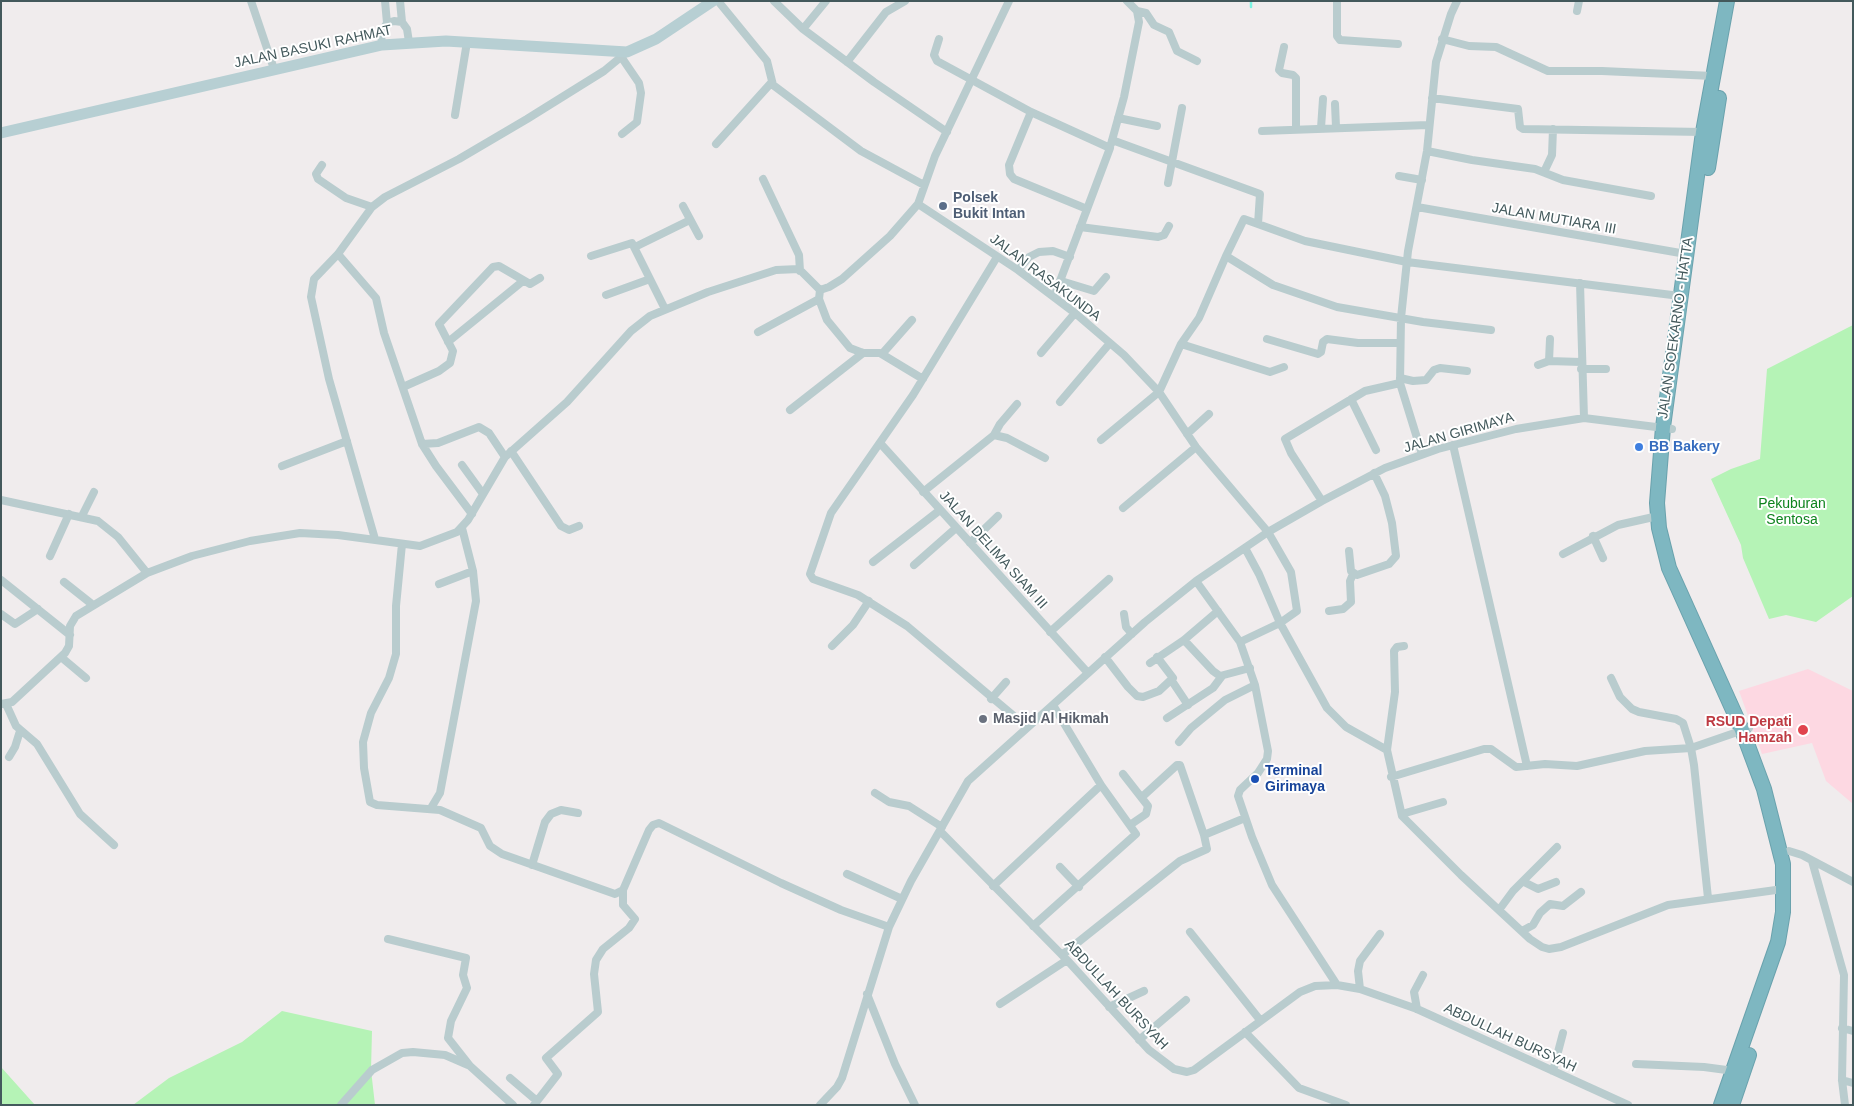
<!DOCTYPE html>
<style>
body{margin:0}
#map{position:relative;width:1854px;height:1106px;overflow:hidden;background:#f0eced;font-family:Arial,sans-serif}
canvas{display:block}
.frame{position:absolute;inset:0;border:2px solid #43595c;pointer-events:none}
</style>
<div id="map">
<canvas width="1854" height="1106"></canvas>
<div class="frame"></div>
</div>
<script>
const ctx = document.querySelector('canvas').getContext('2d');
ctx.lineJoin = 'round';
function fillPath(path, color) { ctx.fillStyle = color; ctx.fill(path, 'evenodd'); }
const toPath = rows => new Path2D(rows.map(r => 'M' + r).join(''));
function strokePath(path, color, width, dash) { ctx.strokeStyle = color; ctx.lineWidth = width; ctx.lineCap = dash ? 'butt' : 'round'; ctx.setLineDash(dash || []); ctx.stroke(path); }
function label(font, color, halo, rows, align = 'center') {
  ctx.font = font + ' Arial,sans-serif'; ctx.lineWidth = 4; ctx.setLineDash([]); ctx.textBaseline = 'middle'; ctx.strokeStyle = halo; ctx.fillStyle = color; for (const [text, x, y, turn = 0] of rows) {
    ctx.save(); ctx.translate(x, y); ctx.rotate((+turn || 0) * Math.PI / 180); ctx.textAlign = isNaN(turn) ? turn : align; if (halo) ctx.strokeText(text, 0, 0); ctx.fillText(text, 0, 0); ctx.restore();
  }
}
fillPath(toPath([
 [1808,669,1853,691,1853,804,1826,781,1812,743,1762,754,1739,691]
]), '#fdd8e2');
fillPath(toPath([
 [1853,325,1853,596,1816,622,1786,615,1769,619,1743,558,1741,545,1711,479,1731,469,1760,459,1767,369],
 [282,1011,372,1031,371,1070,375,1105,133,1105,169,1078,242,1042],
 [1,1067,35,1105,1,1105]
]), '#b5f3b6');
strokePath(toPath([
 [1251,7,1251,1]
]), '#7df4e2', 2.5);
const highway = toPath([
 [1708,168,1719,98],
 [1721,1105,1778,942,1783,912,1783,864,1764,789,1742,730,1669,568,1659,528,1657,503,1663,427,1703,132,1727,1],
 [1732,1105,1749,1055]
]);
strokePath(highway, '#6aa2ad', 16);
strokePath(toPath([
 [251,1,274,69],
 [385,1,387,23],
 [400,1,402,22,407,29,409,42],
 [718,1,767,61,773,85,861,151,924,185],
 [774,1,803,29,874,82,947,132],
 [1337,1,1337,36,1340,40,1398,44],
 [1137,11,1146,13,1154,25,1169,32,1177,51,1197,61],
 [1577,11,1579,1],
 [803,29,826,1],
 [939,39,934,55,937,61,1031,112,1110,148,1054,297],
 [1442,39,1469,46,1496,47,1548,71,1602,71,1713,76],
 [382,45,381,33,387,23,394,21,402,22],
 [1284,47,1279,70,1282,73,1293,75,1296,78,1296,129],
 [847,62,886,12,905,1],
 [1432,98,1518,109,1520,127,1523,129,1703,132],
 [1335,104,1336,127],
 [1031,112,1009,165,1010,174,1014,179,1087,209],
 [455,115,467,42],
 [1118,118,1157,126],
 [1321,128,1323,99],
 [1262,131,1428,125],
 [622,134,637,122,641,93,639,83,622,58],
 [1112,140,1260,194,1258,224],
 [716,144,771,83],
 [1111,144,1124,97,1139,22,1137,11,1127,1],
 [1427,151,1472,160,1535,169,1563,180,1651,196],
 [322,165,316,174,318,179,346,198,372,207],
 [1544,172,1552,155,1553,129],
 [1399,176,1422,180],
 [763,179,799,255,800,271],
 [1168,183,1182,108],
 [918,204,1018,270,1075,313,1124,355,1159,392,1196,447,1268,532,1291,572,1297,611,1280,623,1240,642],
 [683,206,699,236],
 [1417,207,1686,254],
 [1080,227,1158,237,1164,235,1169,226],
 [635,247,690,220],
 [338,254,376,298,384,333,422,444,436,466,472,514],
 [591,256,632,243,665,309],
 [1226,256,1244,219,1305,241,1407,262,1680,296],
 [997,257,913,395,831,513,810,574,813,579,858,595,907,626,1027,727],
 [1018,270,1029,257,1039,252,1053,251,1070,257],
 [1061,281,1094,291,1106,277],
 [1580,283,1584,418],
 [820,290,819,299,827,320,850,348,863,353,880,353,923,379],
 [606,295,650,279],
 [758,332,819,299],
 [1267,339,1318,354,1321,352,1323,342,1327,339,1358,343,1400,343],
 [448,342,523,281],
 [1181,344,1270,372,1284,367],
 [1041,353,1075,313],
 [882,354,912,320],
 [1549,361,1550,339],
 [1538,365,1549,361,1581,362],
 [1581,369,1606,369],
 [1400,378,1413,381,1426,380,1434,370,1440,368,1467,371],
 [403,387,439,371,450,363,453,351,439,324,493,267,499,266,530,284,540,278],
 [1351,399,1376,450],
 [1060,402,1110,343],
 [790,410,863,353],
 [1187,434,1209,414],
 [994,435,1000,424,1017,404],
 [1101,440,1159,392,1181,344,1199,318,1226,256,1273,285,1337,307,1423,322,1491,330],
 [880,443,1088,673],
 [422,444,438,443,479,427,489,433,505,457],
 [1453,445,1527,766],
 [511,451,561,526,569,530,579,526],
 [1422,454,1400,383,1401,318,1408,251,1427,151,1436,62,1451,14,1457,1],
 [462,465,483,494],
 [282,466,347,441],
 [923,492,994,435,1007,438,1045,458],
 [1,500,98,521,118,537,147,573],
 [1322,501,1291,453,1285,439,1365,391,1400,383],
 [1123,508,1196,447],
 [82,516,94,492],
 [1593,536,1603,558],
 [375,539,329,379,311,297,314,279,338,254,372,207,385,197,459,159,527,119,604,71,627,52],
 [970,543,998,516],
 [402,544,396,606,396,654,389,678,371,713,363,742,364,768,370,802,377,805,440,810,481,828,490,846,502,854,615,894,623,890,649,830,653,825,659,823,781,883,841,910,889,927],
 [1245,548,1259,574,1280,623,1327,708,1346,727,1387,750],
 [1349,551,1351,571,1357,575,1389,564,1396,556,1392,523,1385,496,1374,473],
 [1563,554,1618,525,1658,516],
 [50,556,69,514],
 [873,562,940,510],
 [914,565,956,528],
 [1,580,70,635],
 [1196,581,1240,642,1255,685,1268,751,1267,759,1258,773,1240,790,1238,796,1252,837,1272,885,1337,985],
 [64,582,93,605],
 [439,584,473,571],
 [1329,611,1343,609,1351,602,1350,581,1353,574],
 [1,614,15,624,38,609],
 [1124,614,1126,627,1132,634],
 [1050,632,1109,579],
 [1184,640,1213,671,1220,676,1250,668],
 [832,646,853,625,869,601],
 [1404,646,1397,647,1394,651,1395,692,1387,750,1402,816,1461,875,1530,939,1542,947,1549,949,1561,947,1668,905,1783,889],
 [61,657,86,678],
 [1105,657,1128,687,1137,696,1143,697,1159,691,1173,678,1157,657],
 [1150,663,1184,640,1218,611],
 [1611,678,1620,697,1632,709,1639,712,1676,719,1683,723,1691,748,1694,765,1708,898],
 [1172,681,1188,705],
 [991,699,1006,682],
 [1,704,12,702,65,653,69,646,70,626,76,616,147,573,192,556,250,541,300,533,338,535,420,546,457,532,468,520,505,457,567,402,631,331,650,316,708,292,776,270,799,269,820,290,829,287,842,279,890,236,918,204,935,156,1009,1],
 [6,704,16,726,37,744,80,814,114,845],
 [1167,718,1213,688,1222,676],
 [1179,742,1191,728,1225,700,1255,685],
 [9,757,15,747,20,731],
 [1123,774,1148,806,1146,814,1130,825],
 [1391,777,1484,749,1491,749,1516,767,1545,764,1577,766,1645,751,1691,748,1749,728],
 [875,793,889,802,909,806,942,827],
 [1142,797,1177,765,1180,765,1204,835],
 [431,808,440,793,476,601,473,571,462,528],
 [1402,814,1443,802],
 [940,831,1067,960,1149,1050,1174,1069,1187,1072,1194,1070,1300,992,1315,986,1337,985,1360,989,1417,1009,1628,1105],
 [1789,851,1802,855,1853,882],
 [1812,861,1844,975,1842,1080,1845,1105],
 [532,865,545,822,551,814,561,810,578,813],
 [1060,867,1079,887],
 [847,874,902,899],
 [1524,882,1538,889,1556,882],
 [993,886,1101,785],
 [1499,910,1513,891,1557,847],
 [1033,926,1136,834,1101,785,1053,705],
 [1522,931,1533,925,1540,913,1550,904,1563,906,1581,892],
 [1190,932,1260,1020],
 [388,939,466,958,463,975,467,988,451,1021,448,1038,470,1066,513,1105],
 [1062,955,1180,861,1207,849,1204,835,1245,818],
 [1360,989,1358,971,1360,961,1380,934],
 [867,994,895,1064,915,1105],
 [1000,1004,1067,960],
 [1109,1007,1144,991],
 [1417,1009,1414,992,1423,975],
 [1842,1028,1853,1031],
 [1245,1032,1299,1088,1346,1105],
 [1139,1040,1186,1000],
 [1636,1064,1704,1067,1734,1071],
 [1553,1071,1563,1033],
 [510,1078,537,1101],
 [1842,1080,1853,1083],
 [341,1105,372,1070,402,1053,413,1052,445,1055,468,1065],
 [534,1105,558,1074,546,1058,598,1012,594,974,596,960,603,949,629,928,635,919,623,905,623,890],
 [820,1105,837,1087,842,1078,889,927,911,881,968,781,1145,622,1196,581,1268,532,1322,501,1385,468,1438,449,1516,429,1584,418,1672,429]
]), '#b9ccce', 8);
strokePath(toPath([
 [1,133,382,45,446,41,627,52,656,39,713,1]
]), '#b7cfd3', 11);
strokePath(highway, '#7eb7c1', 14);
for (const [x, y, r, color] of [
 [943,206,5,"#5c6f8a"],
 [1639,447,5,"#3f7fe0"],
 [983,719,5,"#6b7280"],
 [1803,730,6,"#e0444e"],
 [1255,779,5,"#1a4fb4"]
]) { const dot = new Path2D(); dot.arc(x, y, r, 0, 2 * Math.PI); ctx.fillStyle = color; ctx.fill(dot); strokePath(dot, '#fff', 2); }
label('14px', '#43595c', '#fff', [
 ["JALAN BASUKI RAHMAT",313,47,-12],
 ["JALAN MUTIARA III",1554,219,10],
 ["JALAN RASAKUNDA",1045,278,37],
 ["JALAN SOEKARNO - HATTA",1676,328,-82],
 ["JALAN GIRIMAYA",1459,433,-16],
 ["JALAN DELIMA SIAM III",993,550,48],
 ["ABDULLAH BURSYAH",1116,995,47],
 ["ABDULLAH BURSYAH",1510,1038,25]
]);
label('bold 14px', '#4e5e75', '#fff', [
 ["Polsek",953,198],
 ["Bukit Intan",953,214]
], 'left');
label('bold 14px', '#366cbe', '#fff', [
 ["BB Bakery",1649,447]
], 'left');
label('14px', '#0d831d', '#fff', [
 ["Pekuburan",1792,504],
 ["Sentosa",1792,520]
]);
label('bold 14px', '#5b616d', '#fff', [
 ["Masjid Al Hikmah",993,719]
], 'left');
label('bold 14px', '#be3a42', '#fff', [
 ["RSUD Depati",1792,722],
 ["Hamzah",1792,738]
], 'right');
label('bold 14px', '#164399', '#fff', [
 ["Terminal",1265,771],
 ["Girimaya",1265,787]
], 'left');
</script>
